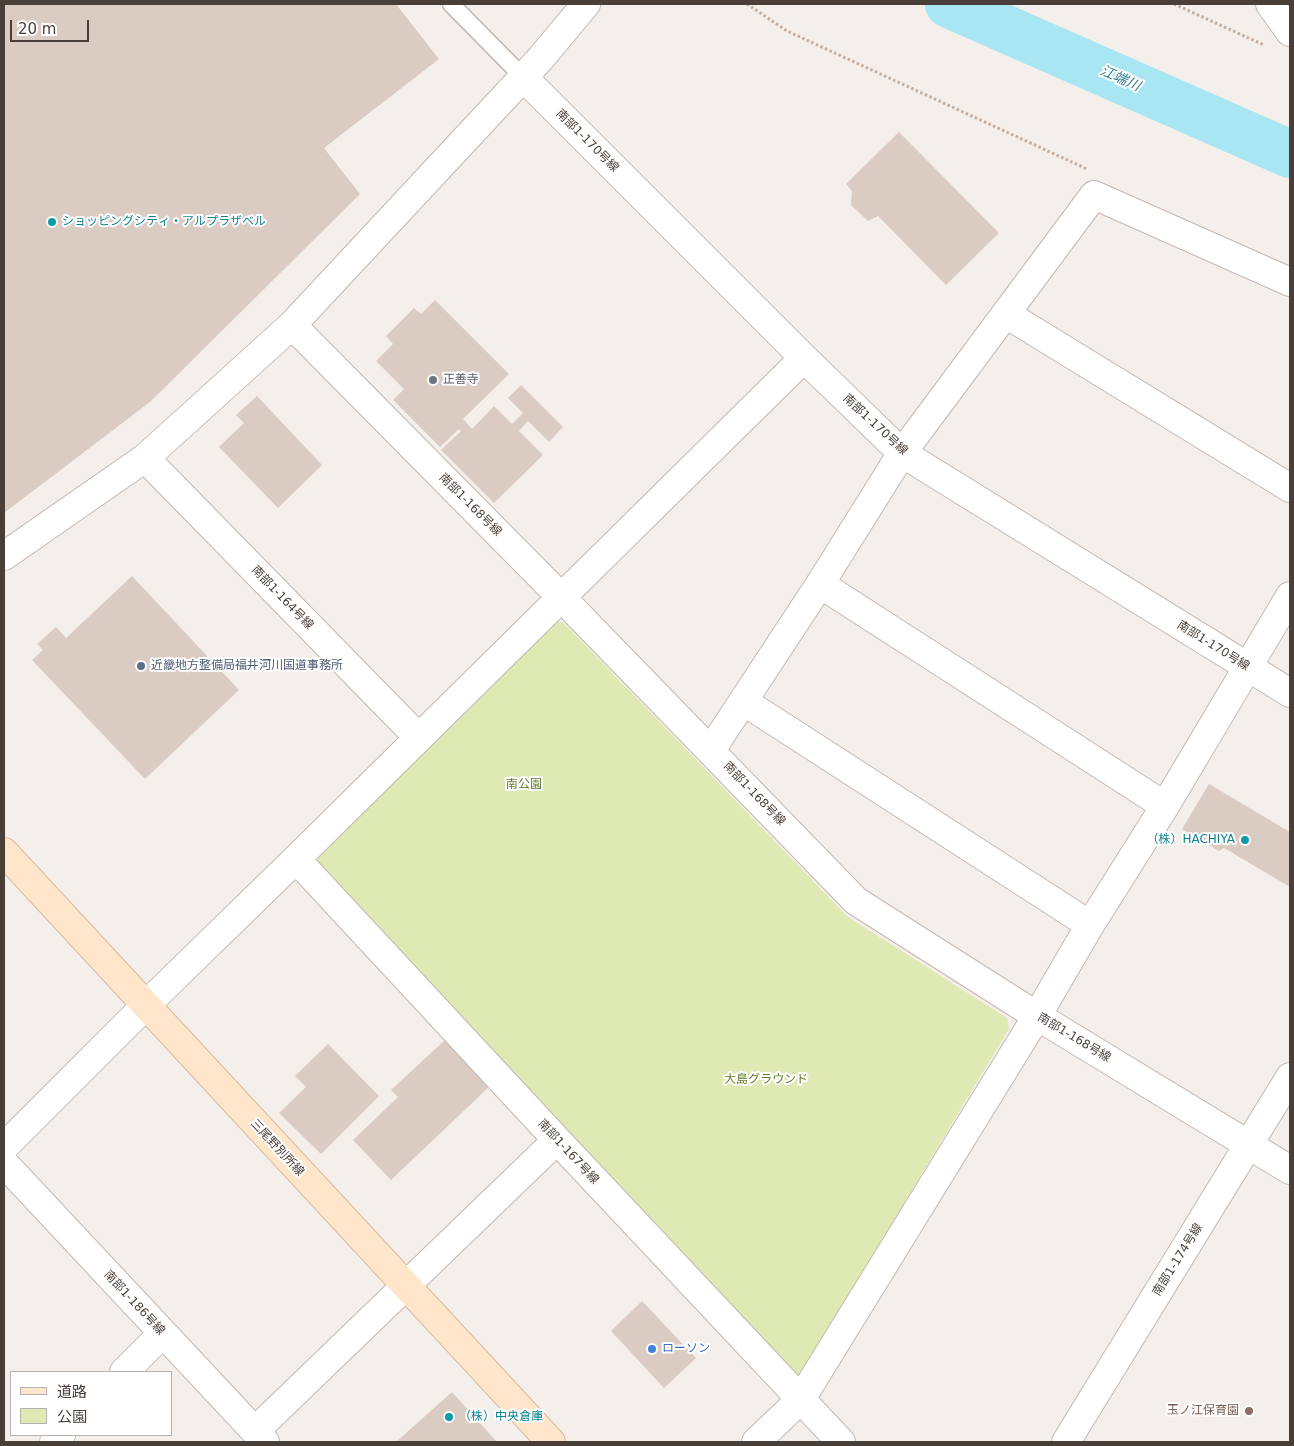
<!DOCTYPE html>
<meta charset="utf-8">
<style>
body{margin:0}
#map{position:relative;width:1294px;height:1446px;overflow:hidden;background:#f5efeb;font-family:"DejaVu Sans","Noto Sans JP",sans-serif}
canvas{display:block}
.frame{position:absolute;inset:0;border:5px solid #4a3f38;pointer-events:none}
.legend{position:absolute;left:10px;top:1371px;width:162px;height:65px;box-sizing:border-box;background:#fff;border:1px solid #b7b2af;margin:0;padding:6px 9px;list-style:none;font-size:15px;color:#4a3f38}
.legend li{display:flex;align-items:center;gap:10px;height:25px}
.legend b{width:25px;border:1px solid #b7b2af}
.scale{position:absolute;left:10px;top:20px;width:79px;height:22px;box-sizing:border-box;border:2px solid #4a3f38;border-top:0;padding-left:6px;font-size:15px;line-height:18px;white-space:nowrap;color:#4a3f38;-webkit-text-stroke:4px #fff;paint-order:stroke}
</style>
<div id="map">
<canvas width="1294" height="1446"></canvas>
<div class="frame"></div>
<ul class="legend">
<li><b style="height:6px;background:#ffe6cb"></b>道路</li>
<li><b style="height:14px;background:#dfe9b4"></b>公園</li>
</ul>
<div class="scale">20 m</div>
</div>
<script>
const ctx = document.querySelector('canvas').getContext('2d');
ctx.lineJoin = 'round';
function fillPath(path, color) { ctx.fillStyle = color; ctx.fill(path, 'evenodd'); }
const toPath = rows => new Path2D(rows.map(r => 'M' + r).join(''));
function strokePath(path, color, width, dash) { ctx.strokeStyle = color; ctx.lineWidth = width; ctx.lineCap = dash ? 'butt' : 'round'; ctx.setLineDash(dash || []); ctx.stroke(path); }
function label(font, color, halo, rows, align = 'center') {
  ctx.font = font + ' "DejaVu Sans","Noto Sans JP",sans-serif'; ctx.lineWidth = 4; ctx.setLineDash([]); ctx.textBaseline = 'middle'; ctx.strokeStyle = halo; ctx.fillStyle = color; for (const [text, x, y, turn = 0] of rows) {
    ctx.save(); ctx.translate(x, y); ctx.rotate((+turn || 0) * Math.PI / 180); ctx.textAlign = isNaN(turn) ? turn : align; if (halo) ctx.strokeText(text, 0, 0); ctx.fillText(text, 0, 0); ctx.restore();
  }
}
fillPath(toPath([
 [553,622,563,622,848,917,1007,1018,1009,1029,801,1374,791,1374,318,864,319,852]
]), '#dfe9b4');
strokePath(toPath([
 [949,4,1290,154]
]), '#a7e6f2', 48);
fillPath(toPath([
 [4,4,396,4,439,59,324,148,360,194,150,402,4,513],
 [899,132,999,233,946,285,878,216,868,221,851,205,852,191,846,184],
 [435,300,509,374,463,419,472,429,494,406,512,424,523,413,508,398,521,385,563,427,549,442,528,421,519,431,543,455,494,503,441,450,461,431,459,429,440,447,393,400,404,389,376,361,393,344,386,336,414,308,421,314],
 [257,396,322,465,278,508,219,447,244,423,236,415],
 [132,576,239,690,145,779,32,660,43,650,37,644,56,627,66,638],
 [1209,784,1290,832,1290,887,1224,848,1219,851,1182,829],
 [446,1039,490,1086,391,1180,353,1140,398,1097,391,1090],
 [328,1044,379,1096,321,1154,279,1113,306,1087,295,1076],
 [642,1301,696,1358,664,1388,611,1331],
 [452,1392,497,1442,396,1442]
]), '#dacbc3');
const service = toPath([
 [451,4,523,77]
]);
const minor = toPath([
 [1270,4,1290,32],
 [523,77,804,358,902,453,1290,693],
 [1006,314,1290,488],
 [145,458,419,738],
 [4,556,145,458,292,325,541,58,586,4],
 [820,584,1165,806],
 [743,701,1090,925],
 [711,750,820,584,902,453,1094,195,1290,282],
 [296,859,557,1140,841,1442],
 [1037,1016,1290,1170],
 [4,1147,145,1006,296,859,804,358],
 [4,1163,265,1442],
 [124,1372,163,1333],
 [255,1431,557,1140],
 [54,1442,61,1435],
 [756,1442,801,1399,1037,1016,1090,925,1165,806,1290,596],
 [1066,1442,1290,1077]
]);
const tertiary = toPath([
 [292,325,561,597,856,901,1037,1016]
]);
const secondary = toPath([
 [4,852,551,1442]
]);
strokePath(service, '#c4b8b0', 19);
strokePath(minor, '#c4b8b0', 30);
strokePath(tertiary, '#c4b8b0', 30);
strokePath(secondary, '#d8b99d', 30);
strokePath(toPath([
 [747,4,787,31,1087,169],
 [1174,4,1264,45]
]), '#c3ad9e', 3, [2.5, 2.5]);
strokePath(service, '#fff', 16);
strokePath(minor, '#fff', 28);
strokePath(tertiary, '#fff', 28);
strokePath(secondary, '#ffe6cb', 28);
for (const [x, y, r, color] of [
 [52,222,5,"#0f9aa8"],
 [433,380,5,"#6b7280"],
 [141,666,5,"#5c6f8a"],
 [1245,840,5,"#0f9aa8"],
 [652,1349,5,"#3f7fe0"],
 [1249,1411,5,"#8d6e63"],
 [449,1417,5,"#0f9aa8"]
]) { const dot = new Path2D(); dot.arc(x, y, r, 0, 2 * Math.PI); ctx.fillStyle = color; ctx.fill(dot); strokePath(dot, '#fff', 2); }
label('12px', '#4a3f38', '#fff', [
 ["南部1-170号線",587,141,45],
 ["南部1-170号線",875,425,43],
 ["南部1-168号線",470,505,45],
 ["南部1-164号線",282,598,46],
 ["南部1-170号線",1213,646,32],
 ["南部1-168号線",754,794,46],
 ["南部1-168号線",1074,1038,31],
 ["三尾野別所線",277,1148,47],
 ["南部1-167号線",568,1152,47],
 ["南部1-174号線",1178,1260,-58],
 ["南部1-186号線",134,1303,47]
]);
label('12px', '#0d838f', '#fff', [
 ["ショッピングシティ・アルプラザベル",62,222],
 ["（株）HACHIYA",1235,840,"right"],
 ["（株）中央倉庫",459,1417]
], 'left');
label('12px', '#5b616d', '#fff', [
 ["正善寺",443,380]
], 'left');
label('12px', '#4e5e75', '#fff', [
 ["近畿地方整備局福井河川国道事務所",151,666]
], 'left');
label('12px', '#5e7d2a', '#fff', [
 ["南公園",524,785],
 ["大島グラウンド",766,1080]
]);
label('12px', '#366cbe', '#fff', [
 ["ローソン",662,1349]
], 'left');
label('12px', '#785e54', '#fff', [
 ["玉ノ江保育園",1239,1411]
], 'right');
label('italic 14px', '#287c8e', '#fff', [
 ["江端川",1120,79,24]
]);
</script>
